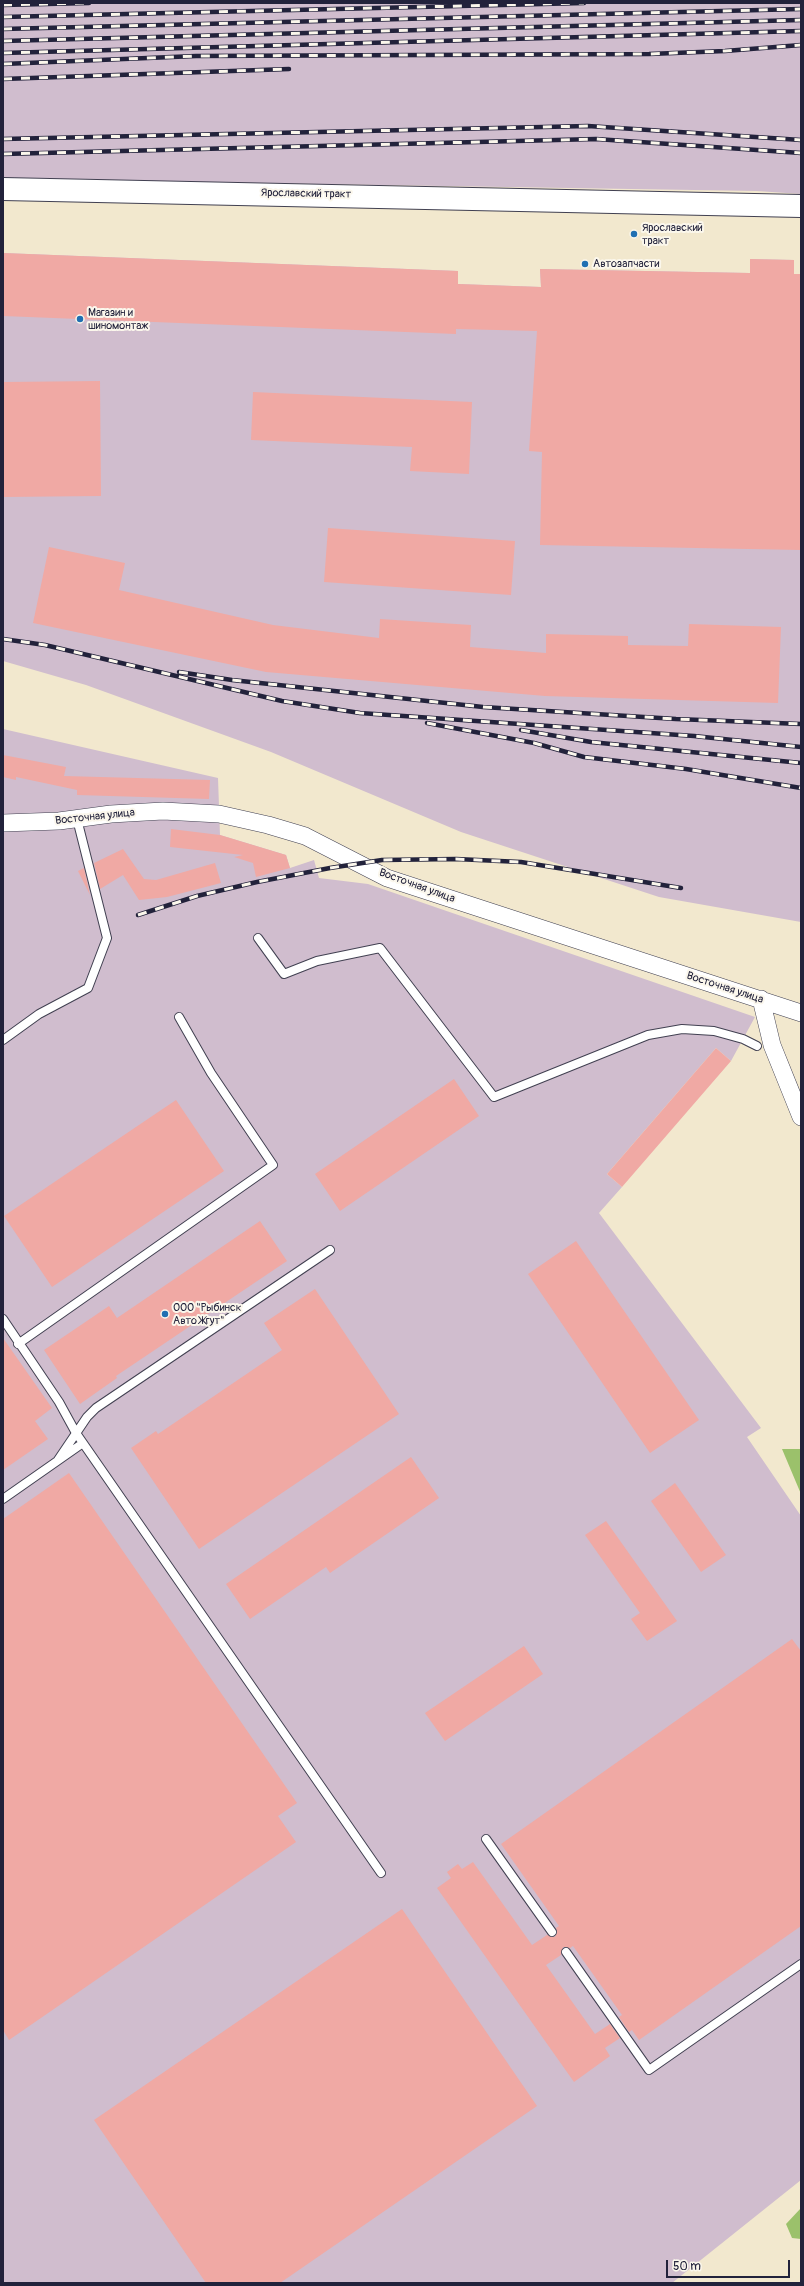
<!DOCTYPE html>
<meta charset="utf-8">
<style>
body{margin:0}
#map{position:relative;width:804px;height:2286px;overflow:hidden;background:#f2e8ce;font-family:Pangolin,sans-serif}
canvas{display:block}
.frame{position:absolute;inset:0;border:4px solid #22223b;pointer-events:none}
.scale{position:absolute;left:666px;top:2260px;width:124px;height:18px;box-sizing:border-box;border:2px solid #22223b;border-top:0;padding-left:5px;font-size:12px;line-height:14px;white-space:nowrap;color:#22223b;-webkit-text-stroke:3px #fbf7ec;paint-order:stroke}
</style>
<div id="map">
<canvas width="804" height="2286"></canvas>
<div class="frame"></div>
<div class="scale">50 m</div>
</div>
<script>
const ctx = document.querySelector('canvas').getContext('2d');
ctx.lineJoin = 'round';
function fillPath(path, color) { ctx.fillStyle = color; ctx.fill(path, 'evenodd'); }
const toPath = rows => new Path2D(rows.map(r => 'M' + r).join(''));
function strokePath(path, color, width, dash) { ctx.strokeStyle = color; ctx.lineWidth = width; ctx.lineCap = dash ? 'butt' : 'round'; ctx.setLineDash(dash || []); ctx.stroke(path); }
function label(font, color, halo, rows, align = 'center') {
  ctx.font = font + ' Pangolin,sans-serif'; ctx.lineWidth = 4; ctx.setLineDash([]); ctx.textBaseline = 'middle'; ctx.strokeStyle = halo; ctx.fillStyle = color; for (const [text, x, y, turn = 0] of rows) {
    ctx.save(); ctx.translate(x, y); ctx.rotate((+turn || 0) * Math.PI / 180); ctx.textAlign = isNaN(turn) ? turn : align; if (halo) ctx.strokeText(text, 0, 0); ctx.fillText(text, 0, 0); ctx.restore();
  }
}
fillPath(toPath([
 [3,3,801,3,801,194,757,191,3,179],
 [3,253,458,271,458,284,541,287,540,269,750,273,750,259,794,260,794,274,801,274,801,922,659,897,461,832,271,752,86,685,3,661],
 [3,729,218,778,220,835,286,855,290,868,314,860,319,878,368,884,755,1017,731,1061,716,1048,607,1174,622,1187,599,1213,761,1428,747,1437,801,1516,801,2180,672,2283,3,2283]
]), '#d0bdce');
fillPath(toPath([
 [782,1449,801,1449,801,1494],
 [801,2208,801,2239,792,2238,786,2224]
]), '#9bc16b');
fillPath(toPath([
 [3,253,458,271,458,284,541,287,540,269,750,273,750,259,794,260,794,274,801,274,801,550,540,545,542,452,529,451,537,331,456,329,456,334,3,316],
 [100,381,101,496,3,497,3,382],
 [253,392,472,402,469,474,410,471,412,447,251,440],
 [328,528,515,541,511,595,324,582],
 [49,547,125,563,119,590,273,625,379,638,380,619,471,625,470,647,546,653,546,634,628,636,628,645,688,646,689,624,781,627,778,703,545,696,266,672,33,623],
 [3,755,66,767,64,776,210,780,209,799,77,795,77,790,16,777,16,780,3,777],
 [171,829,220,835,286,855,290,868,256,877,253,863,234,857,243,855,170,847],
 [123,849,144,879,156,880,215,863,221,883,167,897,139,900,123,875,100,889,94,863],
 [84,868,90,895,78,871],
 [716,1048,731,1061,622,1187,607,1174],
 [454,1079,479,1116,340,1211,315,1174],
 [176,1100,224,1171,52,1287,4,1216],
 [260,1221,287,1261,116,1376,117,1378,80,1404,44,1350,109,1306,117,1318],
 [576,1241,699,1420,650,1453,528,1274],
 [315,1289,399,1414,199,1549,131,1448,156,1431,158,1434,282,1350,264,1323],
 [3,1338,52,1408,35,1421,48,1439,3,1470],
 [411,1457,439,1498,330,1573,326,1567,250,1619,226,1584],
 [69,1473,297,1803,278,1816,296,1842,9,2040,3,2030,3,1519],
 [675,1483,726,1555,701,1572,651,1501],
 [606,1521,677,1621,647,1641,631,1619,640,1613,585,1535],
 [792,1639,801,1651,801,1926,639,2040,632,2030,629,2032,619,2017,622,2015,573,1946,570,1948,563,1947,561,1955,546,1965,595,2034,610,2024,620,2038,605,2048,610,2056,574,2082,437,1888,451,1878,447,1872,458,1864,462,1869,473,1862,532,1945,547,1935,555,1937,557,1932,556,1928,559,1926,501,1844],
 [524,1646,543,1674,445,1741,425,1713],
 [402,1909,537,2106,280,2283,206,2283,94,2120]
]), '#f0a9a4');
const lane = toPath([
 [258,938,284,974,317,961,380,948,494,1097,648,1035,682,1029,714,1031,743,1039,757,1046],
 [3,1040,39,1014,88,988,107,938,77,819],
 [3,1319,59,1402,76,1433,381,1873],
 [18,1344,273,1165,211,1073,179,1017],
 [58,1460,87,1417,96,1408,330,1250],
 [3,1499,83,1443],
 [486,1839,552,1932],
 [566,1952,649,2070,801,1964]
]);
const street = toPath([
 [3,823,59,821,111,814,163,811,219,814,268,825,305,836,387,878,801,1013],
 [761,999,772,1045,801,1117]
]);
const secondary = toPath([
 [3,189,801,206]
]);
strokePath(lane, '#414051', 10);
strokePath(street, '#414051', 18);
strokePath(secondary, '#414051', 24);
strokePath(lane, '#fff', 8);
strokePath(street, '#fff', 17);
strokePath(secondary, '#fff', 22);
const rail = toPath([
 [3,5,89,3],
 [3,17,584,3],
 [3,29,801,9],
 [3,41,801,20],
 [3,53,801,31],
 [3,64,196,56,649,54,725,51,801,45],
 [3,79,289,69],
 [3,139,588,126,801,140],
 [3,154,596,139,801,153],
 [3,639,45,645,282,701,360,713,694,736,801,747],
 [179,672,232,680,483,707,676,719,801,724],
 [427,723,534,743,584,757,686,769,801,788],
 [521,730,591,742,801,763],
 [138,915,197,896,257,882,330,868,382,860,456,859,521,862,681,888]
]);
strokePath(rail, '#22223b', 4.5);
strokePath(rail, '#fbf7ec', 3, [9]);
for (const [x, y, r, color] of [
 [634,234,4,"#1f6fb2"],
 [585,264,4,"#1f6fb2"],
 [80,319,4,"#1f6fb2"],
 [165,1314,4,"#1f6fb2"]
]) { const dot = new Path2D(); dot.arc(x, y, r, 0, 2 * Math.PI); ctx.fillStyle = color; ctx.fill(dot); strokePath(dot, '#fbf7ec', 1.5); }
label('11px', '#22223b', '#fbf7ec', [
 ["Ярославский тракт",306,194,1],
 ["Восточная улица",95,817,-6],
 ["Восточная улица",417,886,20],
 ["Восточная улица",725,988,18]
]);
label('11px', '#22223b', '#fbf7ec', [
 ["Ярославский",642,228],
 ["тракт",642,241],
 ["Автозапчасти",593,264],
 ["Магазин и",88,313],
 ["шиномонтаж",88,326],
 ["ООО \"Рыбинск",173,1308],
 ["Авто Жгут\"",173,1321]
], 'left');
</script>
